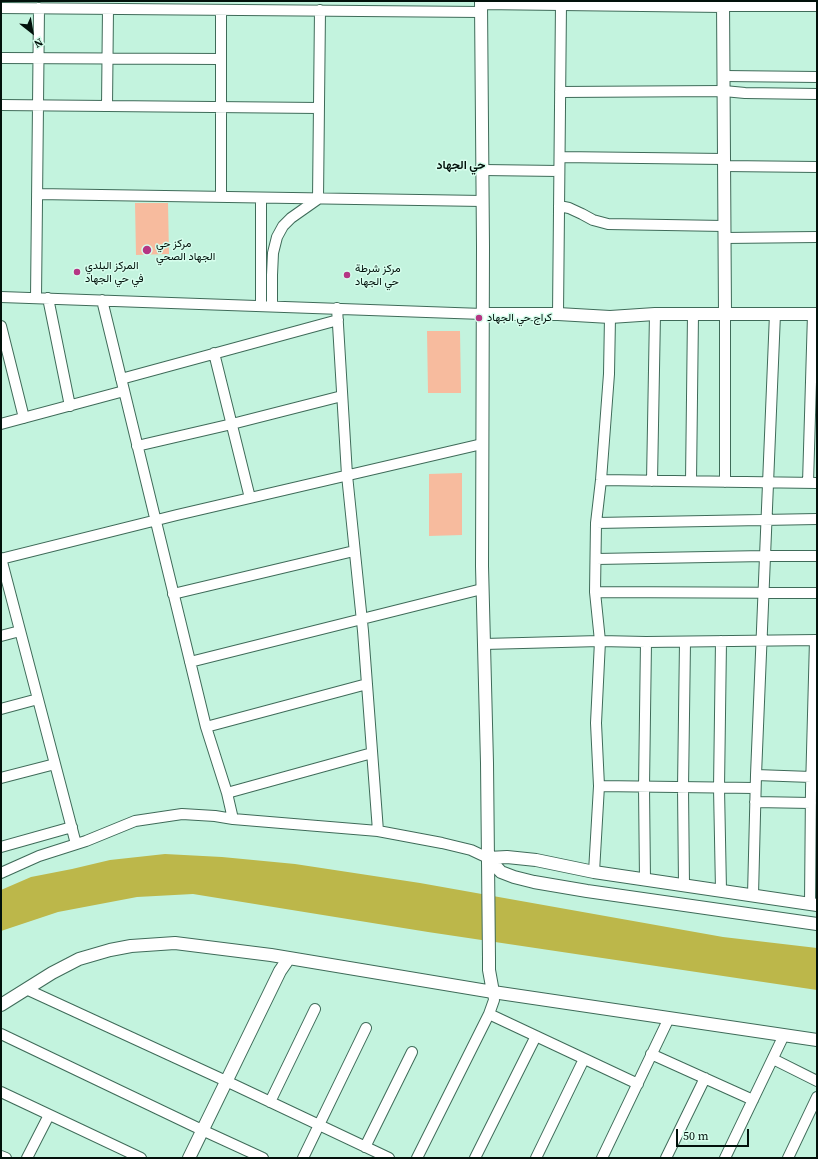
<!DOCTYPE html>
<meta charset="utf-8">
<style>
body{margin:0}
#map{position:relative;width:818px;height:1159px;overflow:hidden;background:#c3f3de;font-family:"Source Serif 4",serif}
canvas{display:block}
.frame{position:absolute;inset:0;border:2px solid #02110b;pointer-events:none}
.north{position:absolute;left:12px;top:12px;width:40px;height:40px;-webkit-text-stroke:3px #d7feed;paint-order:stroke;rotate:149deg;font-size:11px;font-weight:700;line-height:16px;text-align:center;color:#02110b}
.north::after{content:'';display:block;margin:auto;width:14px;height:18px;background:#02110b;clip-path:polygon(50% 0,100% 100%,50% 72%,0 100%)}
.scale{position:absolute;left:676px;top:1129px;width:73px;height:18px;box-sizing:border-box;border:2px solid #02110b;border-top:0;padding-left:5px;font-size:12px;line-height:14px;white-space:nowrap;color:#02110b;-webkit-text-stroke:3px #d7feed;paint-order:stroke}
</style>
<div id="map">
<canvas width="818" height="1159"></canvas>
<div class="frame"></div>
<div class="north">N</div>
<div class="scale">50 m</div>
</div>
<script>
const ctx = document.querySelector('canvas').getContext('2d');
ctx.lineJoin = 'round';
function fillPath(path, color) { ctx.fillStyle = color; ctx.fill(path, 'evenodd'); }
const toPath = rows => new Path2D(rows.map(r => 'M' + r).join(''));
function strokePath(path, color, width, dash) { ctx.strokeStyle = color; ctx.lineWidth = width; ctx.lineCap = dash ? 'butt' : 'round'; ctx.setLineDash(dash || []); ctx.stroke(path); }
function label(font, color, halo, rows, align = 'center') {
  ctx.font = font + ' "Source Serif 4",Vazirmatn,serif'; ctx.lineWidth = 3; ctx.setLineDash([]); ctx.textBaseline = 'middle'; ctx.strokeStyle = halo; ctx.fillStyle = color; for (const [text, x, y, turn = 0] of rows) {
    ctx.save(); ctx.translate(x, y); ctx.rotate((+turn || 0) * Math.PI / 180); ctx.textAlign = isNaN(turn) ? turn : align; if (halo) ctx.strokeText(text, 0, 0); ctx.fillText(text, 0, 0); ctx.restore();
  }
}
fillPath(toPath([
 [135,203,168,203,169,254,136,255],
 [427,331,460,331,461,393,428,393],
 [462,473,462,535,429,536,429,474]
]), '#f7bb9e');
fillPath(toPath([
 [165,854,222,857,295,864,420,883,723,937,817,948,817,990,428,932,193,894,137,897,58,912,1,931,1,890,31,877,72,869,110,860]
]), '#bcb74a');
const minor = toPath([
 [723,6,817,6],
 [1,8,481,12],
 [221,10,221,197],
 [1,58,221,59],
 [724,76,817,77],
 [560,92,724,91,745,93,817,94],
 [1,105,319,108],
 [107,106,108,9],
 [560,157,724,159],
 [724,166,817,167],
 [483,170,559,171],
 [37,194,483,201],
 [559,206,569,208,582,214,593,220,608,224,724,226],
 [724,238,817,237],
 [1,297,483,314],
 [36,298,39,8],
 [48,298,70,406],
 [102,300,206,727,227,793,233,819],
 [261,306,261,198],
 [272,306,272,275,273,253,277,237,283,226,291,218,318,199,320,10],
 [337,308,347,475,363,631,378,831],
 [558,314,561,4],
 [1,326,24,418],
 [214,353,250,498],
 [121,379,338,320],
 [1,424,124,391],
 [137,446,232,424,342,396],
 [601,480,817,483],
 [652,481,655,314],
 [691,481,693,314],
 [725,482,725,314],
 [808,483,813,314],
 [596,523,817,519],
 [1,558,76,844],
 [1,559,177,515,482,444],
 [596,559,765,556,817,556],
 [595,592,817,593],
 [173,594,354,551],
 [1,636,20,631],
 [721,641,719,788,721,890],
 [484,644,600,641,646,642,817,640],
 [190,662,482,589],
 [1,709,38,699],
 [206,727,367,684],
 [756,775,811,777],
 [1,778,55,764],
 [599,786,755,788],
 [227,793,372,753],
 [755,802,811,803],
 [1,847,72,827],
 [594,872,599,786,596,723,600,641,595,592,596,523,601,480,609,374,610,317],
 [1,873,39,856,86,841,135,821,182,814,215,816,233,819,378,831,442,843,471,850,488,858],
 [645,880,644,787,646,642],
 [684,885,683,788,685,642],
 [753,895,756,775,775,314],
 [810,903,811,789,815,640],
 [26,989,226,1081,389,1158],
 [489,1014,638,1084],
 [1,1034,202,1130,263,1158],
 [651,1054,753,1100],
 [773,1059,817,1081],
 [1,1092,141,1158],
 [270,1102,315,1009],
 [365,1147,412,1052],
 [1,1156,6,1158],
 [27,1158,49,1115],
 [303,1158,366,1028],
 [417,1158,489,1014,494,1000,493,992],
 [475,1158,536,1036],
 [536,1158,584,1059],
 [602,1158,669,1018],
 [666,1158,705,1078],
 [725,1158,784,1035],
 [788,1158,817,1097]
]);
const tertiary = toPath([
 [723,1,725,314],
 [483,314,558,314,610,317,655,314,817,314],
 [488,858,501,872,514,877,534,882,587,891,817,924],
 [488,858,507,857,536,860,594,872,817,905],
 [493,992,489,970,489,959,487,763,482,566,483,247,481,3,723,6],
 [1,1005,52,973,79,959,110,950,131,946,175,943,271,955,493,992,817,1040],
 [189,1158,280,971,289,958]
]);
strokePath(minor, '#3f6b59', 12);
strokePath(tertiary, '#3f6b59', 14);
strokePath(minor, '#fff', 10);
strokePath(tertiary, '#fff', 12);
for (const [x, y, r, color] of [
 [147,250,5,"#b53684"],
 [77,272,4,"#b53684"],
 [347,275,4,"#b53684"],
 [479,318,4,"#b53684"]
]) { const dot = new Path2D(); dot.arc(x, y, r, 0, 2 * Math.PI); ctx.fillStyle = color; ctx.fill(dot); strokePath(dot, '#d7feed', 1.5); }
label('11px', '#02110b', '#d7feed', [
 ["مركز حي",156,244],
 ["الجهاد الصحي",156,257],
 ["المركز البلدي",85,266],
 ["في حي الجهاد",85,279],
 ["مركز شرطة",355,269],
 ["حي الجهاد",355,282],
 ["كراج حي الجهاد",487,318]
], 'left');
label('bold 12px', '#02110b', '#d7feed', [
 ["حي الجهاد",461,166]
]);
</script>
